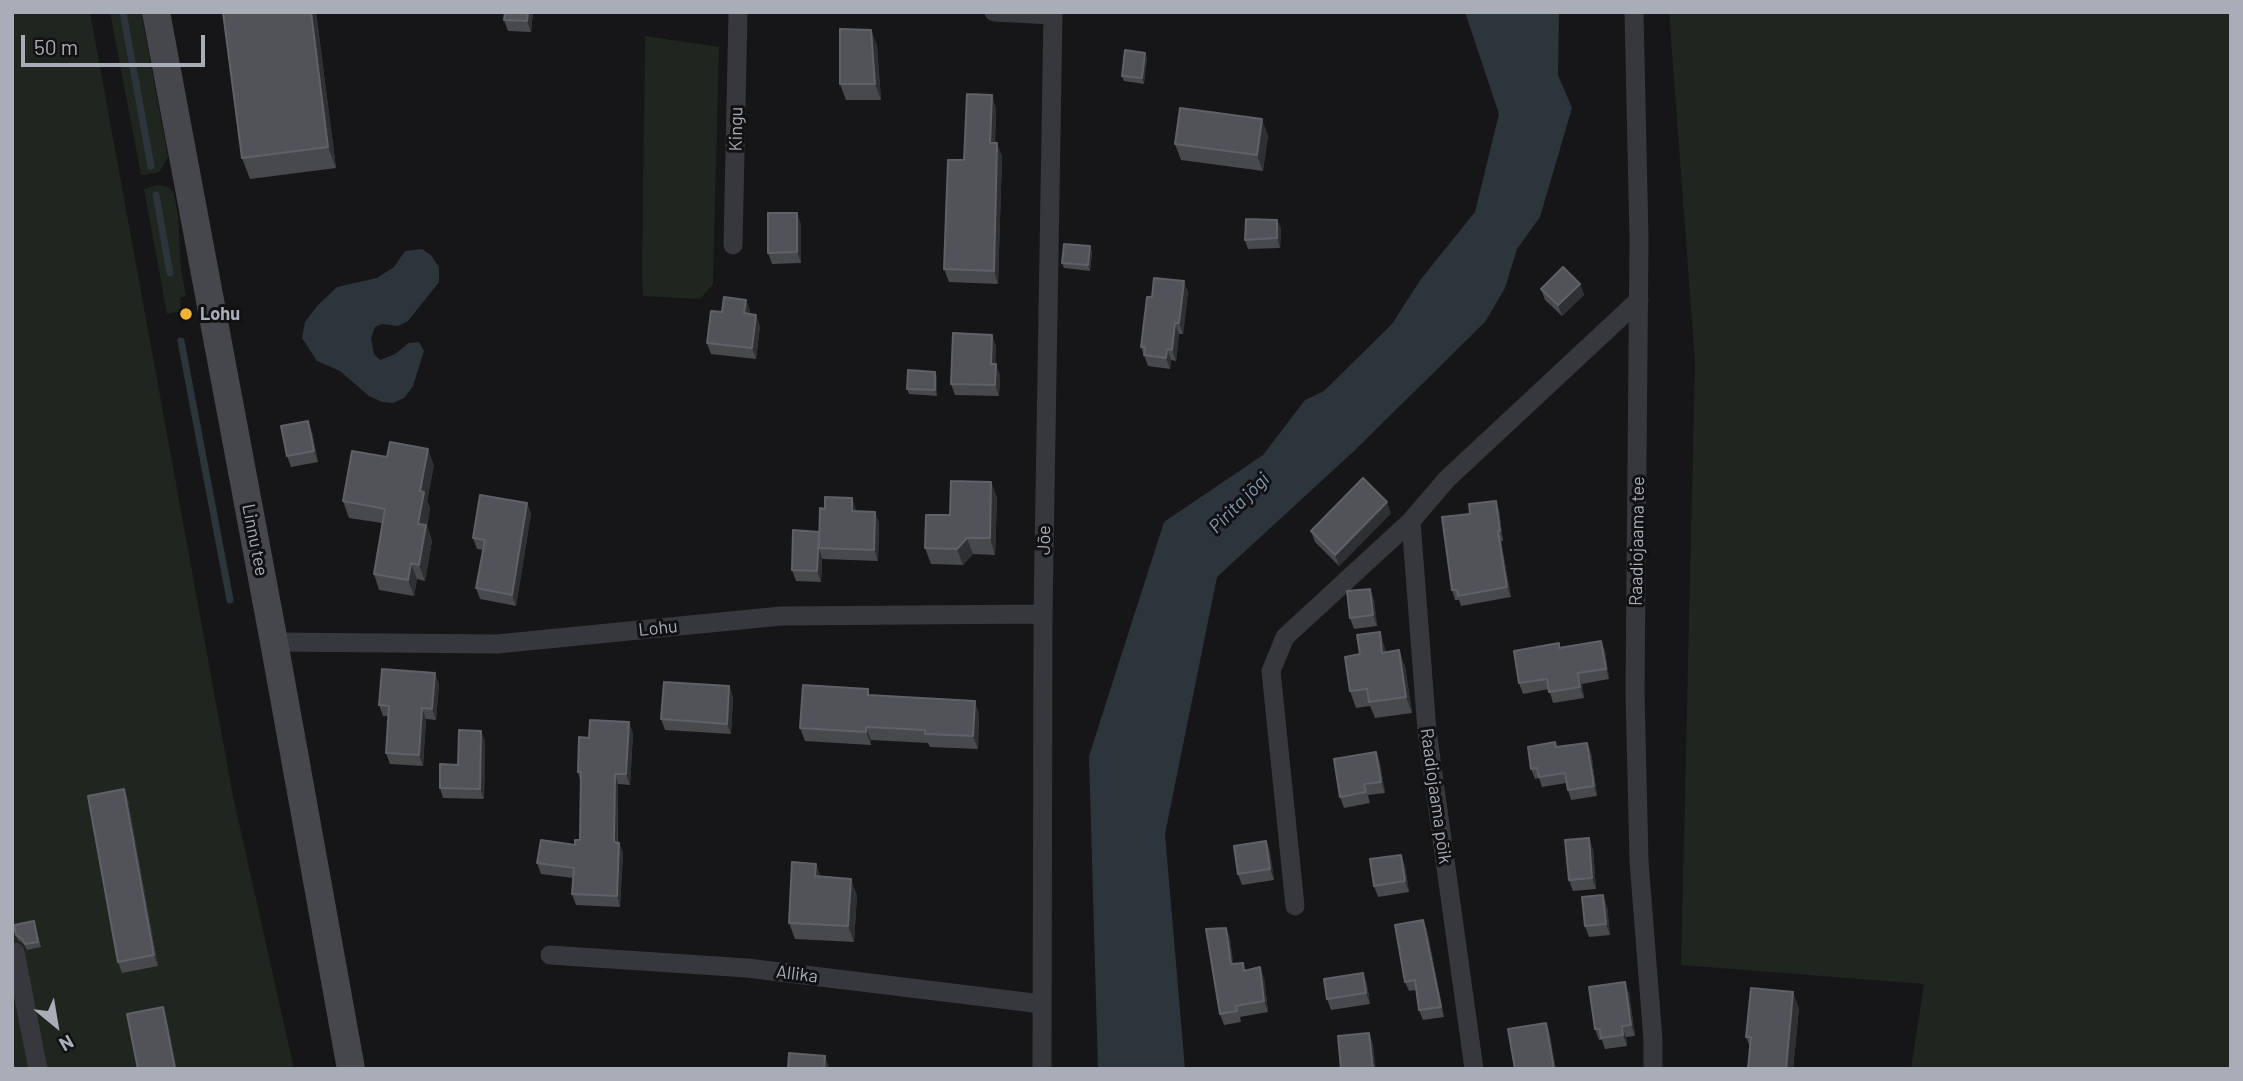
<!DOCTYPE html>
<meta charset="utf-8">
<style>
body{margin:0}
#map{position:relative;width:2243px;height:1081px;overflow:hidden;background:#161618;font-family:Barlow,sans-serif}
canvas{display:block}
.frame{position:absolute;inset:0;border:14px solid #a8adb8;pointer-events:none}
.north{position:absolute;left:21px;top:990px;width:70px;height:70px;-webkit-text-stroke:5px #111113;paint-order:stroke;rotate:150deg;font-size:19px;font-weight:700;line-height:28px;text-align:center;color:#a8adb8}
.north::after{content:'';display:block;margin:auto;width:24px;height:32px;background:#a8adb8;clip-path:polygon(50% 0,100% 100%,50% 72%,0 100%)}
.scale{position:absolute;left:21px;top:35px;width:184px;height:32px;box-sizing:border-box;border:4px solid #a8adb8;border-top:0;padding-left:9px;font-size:21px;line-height:24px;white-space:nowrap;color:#a8adb8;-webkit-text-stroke:5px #111113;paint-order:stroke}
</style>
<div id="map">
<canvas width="2243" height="1081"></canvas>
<div class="frame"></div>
<div class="north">N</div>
<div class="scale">50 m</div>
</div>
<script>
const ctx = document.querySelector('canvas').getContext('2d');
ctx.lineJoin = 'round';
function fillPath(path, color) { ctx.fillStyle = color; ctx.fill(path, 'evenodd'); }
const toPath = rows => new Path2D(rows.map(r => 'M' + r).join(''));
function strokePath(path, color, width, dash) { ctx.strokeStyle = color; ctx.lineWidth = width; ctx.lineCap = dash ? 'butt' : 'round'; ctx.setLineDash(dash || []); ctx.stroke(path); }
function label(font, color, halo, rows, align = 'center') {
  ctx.font = font + ' Barlow,sans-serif'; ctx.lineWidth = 6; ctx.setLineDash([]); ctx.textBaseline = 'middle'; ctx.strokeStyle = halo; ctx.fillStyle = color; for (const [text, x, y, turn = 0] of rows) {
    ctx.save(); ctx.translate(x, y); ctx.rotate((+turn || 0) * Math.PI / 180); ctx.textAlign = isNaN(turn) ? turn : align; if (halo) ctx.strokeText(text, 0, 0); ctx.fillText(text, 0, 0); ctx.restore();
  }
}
fillPath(toPath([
 [12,12,90,12,233,796,294,1069,12,1069],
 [110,12,141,12,168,157,160,171,156,173,141,175],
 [1669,12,2231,12,2231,1069,1911,1069,1924,984,1681,965,1695,362],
 [645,36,719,47,713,284,700,299,643,296,642,278],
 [157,185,168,187,174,193,178,216,181,270,186,296,180,298,182,311,167,314,144,189]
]), '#1e261f');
fillPath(toPath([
 [1465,12,1559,12,1558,75,1572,108,1540,217,1517,249,1505,288,1485,322,1354,451,1217,577,1165,834,1185,1069,1098,1069,1089,756,1164,522,1263,455,1305,400,1324,391,1392,324,1421,279,1475,212,1499,114],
 [422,249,431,255,439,267,439,282,408,321,398,326,382,324,375,327,371,338,374,354,380,360,395,354,409,343,419,342,424,351,413,386,404,398,393,403,382,402,369,396,340,371,317,361,302,338,305,322,317,306,337,287,377,278,394,267,405,251]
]), '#2c353c');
strokePath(toPath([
 [123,12,151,166],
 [156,195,170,273],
 [181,341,230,600]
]), '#2c353c', 7);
strokePath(toPath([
 [994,12,1053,15],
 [1634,12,1639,239,1635,692,1639,861,1653,1040,1653,1069],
 [733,245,738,12],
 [274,642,497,644,781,616,1043,614],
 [1295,906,1271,671,1285,637,1411,521],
 [12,952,15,952,38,1069],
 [550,955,747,968,1042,1004],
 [1042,1069,1043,614,1053,12],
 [1474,1069,1427,731,1411,521,1447,479,1639,300]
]), '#37383d', 19);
strokePath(toPath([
 [156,12,274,642,351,1069]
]), '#45474d', 28);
fillPath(toPath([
 [316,12,336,168,250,179,242,158],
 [505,12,533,12,531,32,508,31,504,20],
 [871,30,877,46,881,100,846,100,840,84],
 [1147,58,1144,84,1124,81,1122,76],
 [996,108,995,143,1002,156,998,284,949,282,944,269,964,160],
 [1268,135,1263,171,1181,160,1175,144],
 [1277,220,1281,229,1280,248,1248,249,1245,240],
 [801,224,801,263,772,264,768,253],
 [1090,246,1092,252,1090,271,1064,268,1062,263],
 [1580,284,1584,295,1562,316,1545,300,1541,289],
 [1188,292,1183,334,1179,334,1176,361,1171,360,1170,369,1148,366,1141,347,1152,297],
 [746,300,750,311,749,314,760,326,756,359,711,354,707,343,722,312],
 [992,335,996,346,995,364,1000,375,999,396,955,395,951,384],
 [935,372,937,377,937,396,909,394,907,389],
 [312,432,318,462,291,467,287,456],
 [434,465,427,501,430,508,427,526,432,541,425,581,417,579,414,596,379,590,374,574,382,523,349,518,343,501],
 [991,482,997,498,995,555,973,554,963,565,931,564,925,548,950,515],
 [852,498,856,512,875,512,879,523,878,561,823,559,822,558,821,582,796,581,792,570,819,532,825,509],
 [1496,501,1499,511,1503,541,1501,541,1511,597,1461,606,1459,600,1455,600,1452,590,1470,514],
 [527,503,531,514,516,606,480,599,476,588,483,550,477,549,473,538],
 [1391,513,1339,566,1315,542,1311,531],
 [1370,589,1374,600,1377,626,1354,629,1350,618],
 [1380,632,1386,652,1405,666,1412,713,1375,718,1370,706,1356,708,1350,691,1360,654],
 [1601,641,1605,651,1609,679,1582,684,1584,698,1553,703,1549,689,1523,694,1519,683,1560,647],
 [439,684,436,720,426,719,423,766,390,764,386,753,388,716,383,716,379,705],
 [729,686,733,697,731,734,665,730,661,719],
 [871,695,979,714,978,749,930,747,928,743,871,740,871,745,805,741,800,728],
 [633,733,630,785,618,784,618,843,619,843,623,853,620,907,576,905,572,894,573,878,541,874,537,863,575,845,580,840,580,780,578,772,589,738],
 [485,741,484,799,443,798,440,788,458,765],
 [1557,747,1591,752,1597,796,1571,800,1566,783,1542,787,1539,778,1535,779,1531,769],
 [1376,752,1380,763,1385,793,1368,795,1370,803,1344,808,1340,797],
 [124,789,128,800,158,966,122,973,118,962],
 [1266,841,1270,852,1274,880,1242,885,1238,874],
 [1593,849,1596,889,1573,891,1569,880],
 [1401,855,1405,866,1409,892,1378,897,1374,886],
 [816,864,820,877,857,895,854,942,795,939,789,923],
 [1607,906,1610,935,1589,937,1585,926],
 [1423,920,1427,930,1444,1017,1423,1020,1419,1010,1416,990,1409,991,1405,982],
 [34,921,41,947,27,950,24,944,18,940,16,935],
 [1226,928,1230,939,1233,964,1264,978,1268,1012,1240,1017,1241,1022,1224,1025,1220,1014],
 [1363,973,1367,984,1370,1004,1331,1010,1327,999],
 [1629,993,1635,1036,1626,1037,1627,1046,1605,1049,1602,1040,1599,1040,1595,1029],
 [1799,1008,1793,1069,1748,1069,1750,1047,1746,1037]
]), '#47494d');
fillPath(toPath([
 [311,12,316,12,336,168,328,147],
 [528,12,533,12,531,32,527,21],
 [871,30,877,46,881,100,875,84],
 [1145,53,1147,58,1144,84,1142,78],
 [992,95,996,108,994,156,990,143],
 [1262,119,1268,135,1263,171,1257,155],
 [997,143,1002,156,998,284,994,271],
 [797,213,801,224,801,263,797,252],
 [1277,220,1281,229,1280,248,1277,238],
 [1090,246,1092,252,1090,271,1088,265],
 [1184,281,1188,292,1183,334,1179,323],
 [1580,284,1584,295,1562,316,1558,305],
 [746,300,750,311,748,324,744,313],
 [756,315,760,326,756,359,752,348],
 [1175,323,1179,334,1176,361,1172,350],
 [992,335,996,346,995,375,991,364],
 [1167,349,1171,360,1170,369,1166,358],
 [996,364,1000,375,999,396,995,385],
 [935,372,937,377,937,396,935,390],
 [308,421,312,432,318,462,314,451],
 [428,449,434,465,427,501,430,508,427,526,432,541,425,581,419,565,418,524,420,491],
 [991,482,997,498,995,555,990,538],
 [852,498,856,509,856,522,852,511],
 [1496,501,1499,511,1503,541,1500,531],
 [1387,502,1391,513,1339,566,1335,555],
 [527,503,531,514,516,606,512,595],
 [875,512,879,523,878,561,874,550],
 [1498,531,1501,541,1511,597,1507,587],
 [819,532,819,548,822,558,821,582,817,571],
 [967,538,973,554,963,565,957,549],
 [411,563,417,579,414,596,408,580],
 [1370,589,1374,600,1377,626,1373,615],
 [1380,632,1385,648,1388,669,1382,653],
 [1601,641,1605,651,1609,679,1606,669],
 [1399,650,1405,666,1412,713,1406,697],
 [435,673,439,684,436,720,432,709],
 [1578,673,1582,684,1584,698,1580,687],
 [729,686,733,697,731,734,727,724],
 [975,701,979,714,978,749,973,736],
 [422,708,426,719,423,766,419,755],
 [629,722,633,733,630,785,626,774],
 [866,727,871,740,871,745,866,732],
 [481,731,485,741,484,799,480,789],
 [1587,743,1591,752,1597,796,1594,786],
 [1376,752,1380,763,1385,793,1381,782],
 [615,774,618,784,617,853,614,842],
 [124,789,128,800,158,966,154,955],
 [1589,838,1593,849,1596,889,1592,878],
 [1266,841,1270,852,1274,880,1270,869],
 [619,843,623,853,620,907,617,896],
 [1401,855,1405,866,1409,892,1405,881],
 [816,864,822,880,815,876],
 [851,879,857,895,854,942,848,926],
 [1603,895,1607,906,1610,935,1606,924],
 [1423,920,1427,930,1444,1017,1441,1007],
 [1226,928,1230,939,1235,975,1231,964],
 [1260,967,1264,978,1268,1012,1264,1001],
 [1363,973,1367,984,1370,1004,1366,993],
 [1625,982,1629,993,1635,1036,1631,1025],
 [1793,992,1799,1008,1793,1069,1786,1069],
 [163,1007,167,1018,177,1069,175,1069],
 [1546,1023,1550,1034,1556,1069,1554,1069],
 [1622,1026,1626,1037,1627,1046,1623,1035],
 [1369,1033,1373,1044,1376,1069,1373,1069],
 [825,1056,830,1069,824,1069]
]), '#2f3033');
const building = toPath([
 [223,12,311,12,328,147,242,158,223,12],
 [505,12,528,12,527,21,504,20,505,12],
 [840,29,871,30,875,84,840,84,840,29],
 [1125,50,1145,53,1142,78,1122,76,1125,50],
 [967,94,992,95,990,143,997,143,994,271,944,269,948,160,964,160,967,94],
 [1180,108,1262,119,1257,155,1175,144,1180,108],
 [768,213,797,213,797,252,768,253,768,213],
 [1246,219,1277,220,1277,238,1245,240,1246,219],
 [1064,244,1090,246,1088,265,1062,263,1064,244],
 [1563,267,1580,284,1558,305,1541,289,1563,267],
 [1154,278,1184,281,1179,323,1175,323,1172,350,1167,349,1166,358,1144,355,1145,347,1141,347,1147,297,1152,297,1154,278],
 [724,297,746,300,744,313,756,315,752,348,707,343,711,311,722,312,724,297],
 [953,333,992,335,991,364,996,364,995,385,951,384,953,333],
 [908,370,935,372,935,390,907,389,908,370],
 [308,421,314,451,287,456,281,426,308,421],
 [390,442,428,449,420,491,424,492,418,524,426,525,419,565,411,563,408,580,374,574,385,509,343,501,352,451,387,457,390,442],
 [1363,478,1387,502,1335,555,1311,531,1363,478],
 [951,481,991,482,990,538,967,538,957,549,925,548,926,515,950,515,951,481],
 [480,495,527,503,512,595,476,588,485,540,473,538,480,495],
 [825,497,852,498,852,511,875,512,874,550,819,548,820,508,825,509,825,497],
 [1496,501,1500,531,1498,531,1507,587,1458,596,1457,590,1452,590,1442,517,1470,514,1469,504,1496,501],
 [793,530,819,532,817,571,792,570,793,530],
 [1370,589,1373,615,1350,618,1347,591,1370,589],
 [1380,632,1382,653,1399,650,1406,697,1369,702,1367,689,1350,691,1345,657,1360,654,1357,635,1380,632],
 [1601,641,1606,669,1578,673,1580,687,1549,692,1547,679,1519,683,1514,651,1559,643,1559,648,1601,641],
 [382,669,435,673,432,709,422,708,419,755,386,753,389,706,379,705,382,669],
 [664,682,729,686,727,724,661,719,664,682],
 [803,685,868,689,868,695,975,701,973,736,925,734,925,730,866,727,866,732,800,728,803,685],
 [590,720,629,722,626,774,615,774,614,842,619,843,617,896,572,894,574,868,537,863,541,840,575,845,575,840,580,840,581,772,578,772,579,737,589,738,590,720],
 [459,730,481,731,480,789,440,788,440,764,458,765,459,730],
 [1555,742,1556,747,1587,743,1594,786,1568,790,1565,773,1539,777,1537,768,1531,769,1528,747,1555,742],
 [1376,752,1381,782,1364,784,1366,792,1340,797,1334,759,1376,752],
 [124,789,154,955,118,962,88,796,124,789],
 [1589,838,1592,878,1569,880,1565,840,1589,838],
 [1266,841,1270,869,1238,874,1234,846,1266,841],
 [1401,855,1405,881,1374,886,1370,859,1401,855],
 [792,862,816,864,815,876,851,879,848,926,789,923,792,862],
 [1603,895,1606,924,1585,926,1582,897,1603,895],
 [1423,920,1441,1007,1419,1010,1415,980,1405,982,1395,925,1423,920],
 [34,921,38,942,25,944,22,939,16,935,14,925,34,921],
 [1226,928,1231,964,1243,963,1244,971,1260,967,1264,1001,1236,1006,1237,1011,1220,1014,1206,929,1226,928],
 [1363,973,1366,993,1327,999,1324,979,1363,973],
 [1625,982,1631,1025,1622,1026,1623,1035,1601,1038,1600,1029,1595,1029,1589,987,1625,982],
 [1751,988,1793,992,1786,1069,1748,1068,1751,1037,1746,1037,1751,988],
 [163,1007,175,1069,138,1069,127,1014,163,1007],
 [1546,1023,1554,1069,1515,1069,1508,1029,1546,1023],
 [1369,1033,1373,1069,1341,1069,1338,1036,1369,1033],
 [789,1053,825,1056,824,1069,788,1069,789,1053]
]);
fillPath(building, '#525359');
strokePath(building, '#5f6168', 2);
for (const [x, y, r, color] of [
 [186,314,7,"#f2b134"]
]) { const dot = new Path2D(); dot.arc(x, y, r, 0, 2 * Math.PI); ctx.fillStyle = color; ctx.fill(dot); strokePath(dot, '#111113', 2.5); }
label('18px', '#a8adb8', '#111113', [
 ["Kingu",736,129,-89],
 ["Linnu tee",255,540,79],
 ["Jõe",1044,540,-89],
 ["Raadiojaama tee",1637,541,-89],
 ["Lohu",658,628,-6],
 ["Raadiojaama põik",1436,796,82],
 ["Allika",797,974,7]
]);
label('bold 18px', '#a8adb8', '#111113', [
 ["Lohu",200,314]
], 'left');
label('italic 19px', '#7f9bb3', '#111113', [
 ["Pirita jõgi",1239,503,-45]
]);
</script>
